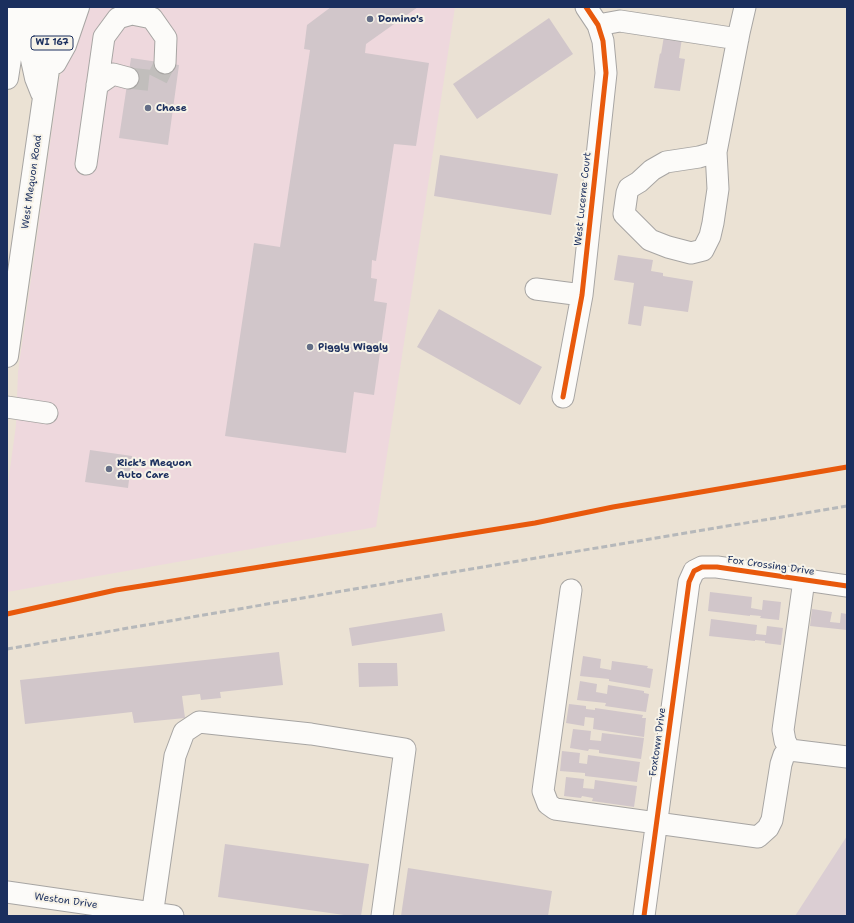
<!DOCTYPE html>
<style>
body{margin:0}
#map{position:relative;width:854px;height:923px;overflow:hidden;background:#ebe2d4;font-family:"Shantell Sans",sans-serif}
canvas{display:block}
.frame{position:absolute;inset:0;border:8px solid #1b2f5e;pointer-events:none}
</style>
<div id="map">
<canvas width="854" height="923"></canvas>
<div class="frame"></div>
</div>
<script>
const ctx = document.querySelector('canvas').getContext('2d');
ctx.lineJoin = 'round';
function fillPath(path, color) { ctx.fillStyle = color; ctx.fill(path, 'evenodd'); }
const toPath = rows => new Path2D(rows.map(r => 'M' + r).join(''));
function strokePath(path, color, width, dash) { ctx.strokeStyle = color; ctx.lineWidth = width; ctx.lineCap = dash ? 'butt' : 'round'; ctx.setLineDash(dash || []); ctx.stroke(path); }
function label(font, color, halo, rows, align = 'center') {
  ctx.font = font + ' "Shantell Sans",sans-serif'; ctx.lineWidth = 4; ctx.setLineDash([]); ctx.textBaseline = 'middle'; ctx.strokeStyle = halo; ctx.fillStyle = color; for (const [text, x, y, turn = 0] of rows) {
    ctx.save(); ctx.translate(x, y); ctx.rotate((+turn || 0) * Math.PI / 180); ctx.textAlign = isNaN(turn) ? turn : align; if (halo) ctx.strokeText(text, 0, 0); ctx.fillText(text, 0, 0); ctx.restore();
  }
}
fillPath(toPath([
 [83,7,455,7,376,527,7,592,7,491,16,425,18,372,59,79]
]), '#eed8dd');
fillPath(toPath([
 [847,836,847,916,795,916]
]), '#dbced3');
fillPath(toPath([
 [331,7,418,7,366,44,365,53,429,63,416,146,394,144,376,261,372,260,371,278,377,279,374,301,387,303,374,395,354,392,346,453,225,436,254,243,280,247,310,50,304,49,307,25],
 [549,18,573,54,477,119,453,84],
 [664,36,682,38,679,58,685,59,680,91,654,88,660,53,661,54],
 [131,58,179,65,168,145,119,138],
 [440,155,558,174,551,215,434,196],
 [618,255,653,260,651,271,663,273,663,276,693,281,688,312,644,306,641,326,628,324,634,283,614,280],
 [439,309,542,367,520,405,417,347],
 [90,450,132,456,128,488,85,482],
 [710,592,752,597,751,608,762,610,763,600,781,602,779,620,760,618,761,616,750,615,750,616,708,611],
 [812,609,832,612,830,622,840,623,841,613,847,614,847,630,810,626],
 [442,613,445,631,352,646,349,628],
 [711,619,757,625,756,634,766,635,767,626,783,628,781,645,765,643,765,641,755,640,755,641,709,636],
 [279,652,283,685,220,692,221,698,201,700,200,694,182,696,185,718,134,723,132,712,25,724,20,680],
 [583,656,601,659,600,668,611,670,612,661,648,666,647,668,653,669,650,688,609,681,609,679,580,676],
 [358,663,397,663,398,686,359,687],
 [580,681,597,684,596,692,607,694,608,685,644,691,644,693,649,694,646,712,605,706,606,703,577,700],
 [569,704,586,706,586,709,595,710,595,708,643,715,642,718,646,718,644,737,593,729,594,718,585,717,584,726,566,723],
 [573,729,591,731,590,740,601,741,602,733,644,738,641,759,599,753,599,750,589,749,588,751,570,748],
 [562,751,580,753,579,763,587,764,588,755,640,762,637,782,585,776,585,773,560,771],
 [566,777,584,779,583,788,594,789,595,780,637,786,634,807,592,801,593,798,582,796,581,798,564,796],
 [225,844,369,864,361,916,351,916,218,897],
 [408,868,552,891,548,916,401,916]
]), '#d1c6ca');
strokePath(toPath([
 [128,78,156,81,165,63]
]), '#c1bebc', 21, [21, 10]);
const minor = toPath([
 [598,25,620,21,738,39],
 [97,85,113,74,128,78],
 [716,152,699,157,666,162,652,170,639,182,629,188,627,193,624,214,650,240,668,247,691,253,703,250,710,236,713,223,718,189,716,152,739,33,745,7],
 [86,164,104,37,118,18,132,14,152,18,166,38,165,63],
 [536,289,582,295],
 [563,397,582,295,606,73,603,41,598,25,586,7],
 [7,407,47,413],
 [571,590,543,791,548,804,555,809,758,837,768,828,772,820,781,764,784,755,790,750,847,757],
 [790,750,785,741,783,730,804,580],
 [7,892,173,916],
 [152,916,175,756,184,732,199,722,311,734,405,749,382,916],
 [644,916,689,582,694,571,702,567,717,567,847,586]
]);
const major = toPath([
 [37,7,31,55,36,78,42,93],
 [55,63,65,45,78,7],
 [7,78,18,7],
 [7,356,57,7]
]);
strokePath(minor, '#a7a5a3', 23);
strokePath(major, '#a7a5a3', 24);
strokePath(minor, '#fcfbf9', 21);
strokePath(major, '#fcfbf9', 22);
strokePath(toPath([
 [7,649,453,572,847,506]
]), '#b6b8ba', 3, [6, 3]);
strokePath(toPath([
 [563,397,582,295,606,73,603,41,598,25,586,7],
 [7,614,116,590,535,523,613,507,847,467],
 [644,916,689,582,694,571,702,567,717,567,847,586]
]), '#e8590c', 5);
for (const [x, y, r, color] of [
 [370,19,4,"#646e87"],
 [148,108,4,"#646e87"],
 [310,347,4,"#646e87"],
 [109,469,4,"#646e87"]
]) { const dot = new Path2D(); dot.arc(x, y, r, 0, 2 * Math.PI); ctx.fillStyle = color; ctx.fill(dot); strokePath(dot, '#f7f3e8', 1.5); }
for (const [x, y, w] of [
 [52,43,42]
]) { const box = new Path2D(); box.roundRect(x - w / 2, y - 7, w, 14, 3); ctx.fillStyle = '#f7f3e8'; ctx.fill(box); strokePath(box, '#1b2f5e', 1); }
label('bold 9px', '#1b2f5e', null, [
 ["WI 167",52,43]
]);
label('bold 10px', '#1b2f5e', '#f7f3e8', [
 ["Domino's",378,19],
 ["Chase",156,108],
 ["Piggly Wiggly",318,347],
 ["Rick's Mequon",117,463],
 ["Auto Care",117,475]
], 'left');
label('10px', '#1b2f5e', '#f7f3e8', [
 ["West Mequon Road",32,182,-82],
 ["West Lucerne Court",583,199,-84],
 ["Fox Crossing Drive",771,566,8],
 ["Foxtown Drive",658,742,-82],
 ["Weston Drive",66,901,8]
]);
</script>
